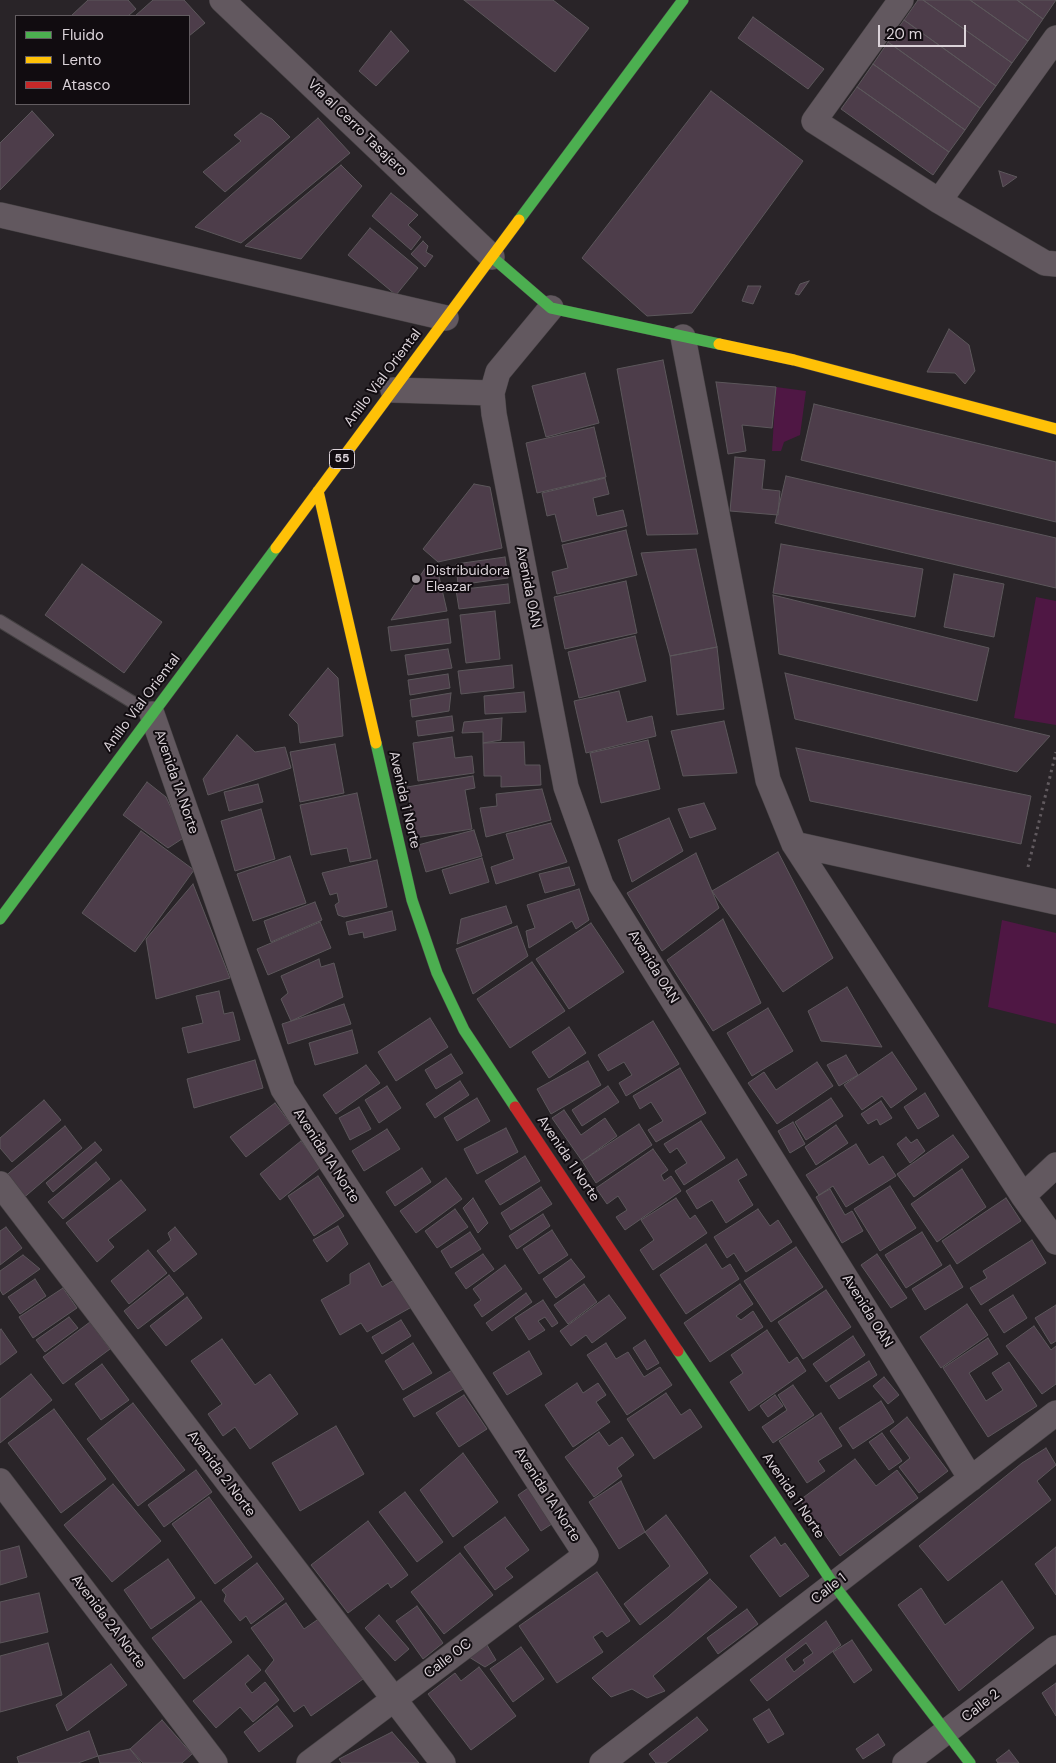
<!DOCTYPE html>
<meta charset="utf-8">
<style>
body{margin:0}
#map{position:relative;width:1056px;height:1763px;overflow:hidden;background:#292428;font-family:"DM Sans",sans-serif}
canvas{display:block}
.legend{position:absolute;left:15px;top:15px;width:175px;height:90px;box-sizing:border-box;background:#110c10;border:1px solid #625c60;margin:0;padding:6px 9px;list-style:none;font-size:15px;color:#dbd3d9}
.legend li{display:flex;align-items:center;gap:10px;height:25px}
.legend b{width:25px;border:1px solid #625c60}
.scale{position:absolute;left:878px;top:25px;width:88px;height:22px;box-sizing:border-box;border:2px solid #dbd3d9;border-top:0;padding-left:6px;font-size:15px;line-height:18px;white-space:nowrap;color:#dbd3d9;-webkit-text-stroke:4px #110c10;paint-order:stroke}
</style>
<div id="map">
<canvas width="1056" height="1763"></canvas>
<ul class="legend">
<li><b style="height:6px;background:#4caf50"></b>Fluido</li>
<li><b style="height:6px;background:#ffc107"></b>Lento</li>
<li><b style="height:6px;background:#c62828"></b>Atasco</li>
</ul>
<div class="scale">20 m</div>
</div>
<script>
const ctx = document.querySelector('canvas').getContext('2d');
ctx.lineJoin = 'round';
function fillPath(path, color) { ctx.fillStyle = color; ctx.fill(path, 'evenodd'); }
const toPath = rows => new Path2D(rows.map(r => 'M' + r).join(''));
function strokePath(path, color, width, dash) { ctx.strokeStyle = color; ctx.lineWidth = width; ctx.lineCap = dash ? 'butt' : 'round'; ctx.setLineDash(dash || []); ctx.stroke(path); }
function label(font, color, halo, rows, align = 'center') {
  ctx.font = font + ' "DM Sans",sans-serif'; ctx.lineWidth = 4; ctx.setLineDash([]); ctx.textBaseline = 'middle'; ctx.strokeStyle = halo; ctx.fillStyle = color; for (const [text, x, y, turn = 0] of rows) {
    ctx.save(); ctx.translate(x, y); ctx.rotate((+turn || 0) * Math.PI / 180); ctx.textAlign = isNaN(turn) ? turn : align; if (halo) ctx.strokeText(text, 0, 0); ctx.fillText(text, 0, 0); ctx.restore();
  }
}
fillPath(toPath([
 [776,387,806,391,800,435,784,442,781,451,772,451],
 [1036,597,1056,601,1056,725,1014,718],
 [1002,920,1056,933,1056,1024,988,1007]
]), '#4f1744');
const building = toPath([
 [88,0,128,0,136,9,128,16,71,16,88,0],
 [153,0,184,0,205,23,189,36,189,16,135,16,153,0],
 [464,0,553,0,589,28,555,72,464,0],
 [918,0,923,0,1012,63,996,86,904,20,918,0],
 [923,0,970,0,1028,41,1012,63,923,0],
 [970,0,1017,0,1043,19,1028,41,970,0],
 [1017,0,1056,0,1043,19,1017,0],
 [753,17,824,69,808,89,738,38,753,17],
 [904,20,996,86,980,108,888,42,904,20],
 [391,31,409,51,376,86,359,71,391,31],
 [888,42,980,108,965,130,873,64,888,42],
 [873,64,965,130,949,152,857,87,873,64],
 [857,87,949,152,933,175,841,109,857,87],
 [711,91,803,161,692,313,647,316,582,258,711,91],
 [32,111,54,135,0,190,0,143,32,111],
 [261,113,272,119,290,137,225,192,203,172,241,141,234,135,261,113],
 [318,118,350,153,241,243,195,227,318,118],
 [341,165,362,186,301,259,245,246,341,165],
 [999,171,1017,177,1003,187,999,171],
 [391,193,418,215,408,225,421,237,411,250,372,216,391,193],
 [370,228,418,268,396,295,348,255,370,228],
 [423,241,428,246,426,252,433,256,425,267,411,254,423,241],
 [809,281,799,295,795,294,800,284,809,281],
 [748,286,761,286,753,304,742,301,748,286],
 [949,329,969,345,975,371,965,384,955,373,927,372,949,329],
 [663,360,698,534,647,535,617,369,663,360],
 [585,373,599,423,546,437,532,386,585,373],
 [716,382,776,387,772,428,742,425,746,451,728,454,716,382],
 [814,404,1056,462,1056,522,801,460,814,404],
 [594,427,606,477,537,493,526,443,594,427],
 [735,457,765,460,762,489,780,491,778,515,730,511,735,457],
 [786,476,1056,538,1056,588,775,523,786,476],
 [605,478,609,494,593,498,597,516,623,510,627,526,562,542,555,514,547,516,542,493,605,478],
 [474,484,490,487,502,548,438,562,423,549,474,484],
 [626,530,637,575,557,594,552,572,568,568,562,545,626,530],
 [781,544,923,569,915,617,773,593,781,544],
 [696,549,717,647,670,656,641,553,696,549],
 [505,557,508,578,458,585,456,564,505,557],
 [82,564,162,622,124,673,45,615,82,564],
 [426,567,437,568,447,611,391,620,426,567],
 [954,574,1004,584,994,637,944,627,954,574],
 [626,581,637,633,565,649,554,597,626,581],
 [508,584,510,603,459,609,456,590,508,584],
 [773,595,989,648,977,701,779,654,773,595],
 [495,611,500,659,466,663,460,615,495,611],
 [448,619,451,643,391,651,388,627,448,619],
 [635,636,646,681,579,698,568,652,635,636],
 [717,647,724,709,677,715,670,656,717,647],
 [448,649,452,668,408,675,405,655,448,649],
 [512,665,514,688,461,694,458,671,512,665],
 [328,668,338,678,343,736,300,743,298,724,289,715,328,668],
 [785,673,1050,736,1017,772,795,719,785,673],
 [448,674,450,688,410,695,408,680,448,674],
 [619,691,627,722,652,716,656,736,586,753,574,701,619,691],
 [524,692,526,712,485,714,484,696,524,692],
 [451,693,449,711,412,717,410,700,451,693],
 [452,716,454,731,418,736,416,721,452,716],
 [502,718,501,740,483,743,483,732,462,733,464,722,502,718],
 [724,721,737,773,683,776,671,731,724,721],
 [237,735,255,752,285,747,291,768,208,795,203,779,237,735],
 [452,737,455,758,472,756,474,773,418,781,413,743,452,737],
 [648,740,660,789,601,803,590,753,648,740],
 [524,742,525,765,540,765,541,785,501,787,501,776,484,776,483,743,524,742],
 [335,744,344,793,300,802,290,752,335,744],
 [796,748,1031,796,1021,844,810,801,796,748],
 [473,776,475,788,465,790,472,829,415,838,407,787,473,776],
 [147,782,166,797,185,837,168,848,123,815,147,782],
 [258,784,263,802,229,811,224,792,258,784],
 [542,789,551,820,486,837,480,808,497,806,496,794,542,789],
 [357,793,371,858,350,862,347,848,311,855,300,805,357,793],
 [704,803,716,829,690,838,678,809,704,803],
 [261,809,275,859,235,871,221,821,261,809],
 [669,818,683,851,632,882,618,840,669,818],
 [551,823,567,862,496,884,491,867,514,859,506,834,551,823],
 [474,830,482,856,426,872,418,845,474,830],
 [141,831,194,870,135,952,82,913,141,831],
 [778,852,833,958,783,992,712,891,778,852],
 [696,853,719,908,662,951,627,893,696,853],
 [290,856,306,903,253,921,237,874,290,856],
 [482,858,489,882,450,894,442,870,482,858],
 [377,860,387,907,344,917,338,915,335,905,339,902,337,893,330,895,322,873,377,860],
 [569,867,575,885,545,893,539,874,569,867],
 [193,884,230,978,156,999,146,939,193,884],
 [579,889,589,920,576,929,572,921,529,948,526,931,535,928,527,905,579,889],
 [315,902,322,920,271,942,264,921,315,902],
 [506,906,512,923,457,944,461,919,506,906],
 [392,911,396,930,364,938,363,932,349,935,346,922,392,911],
 [723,919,761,1003,713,1031,667,960,723,919],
 [320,922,331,948,268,975,257,949,320,922],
 [591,923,624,972,569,1009,536,959,591,923],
 [517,926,528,956,473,994,456,949,517,926],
 [319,959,321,967,334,963,343,997,291,1021,281,999,288,993,281,976,319,959],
 [532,962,565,1011,510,1048,477,999,532,962],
 [847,987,882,1047,821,1041,808,1011,847,987],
 [219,991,224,1014,233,1012,240,1040,188,1053,182,1028,203,1023,196,996,219,991],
 [344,1004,351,1024,288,1044,282,1024,344,1004],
 [768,1008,793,1051,752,1076,727,1033,768,1008],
 [430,1018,448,1047,396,1081,378,1052,430,1018],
 [653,1021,679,1064,626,1096,619,1083,632,1075,624,1062,608,1071,598,1055,653,1021],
 [569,1027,586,1053,549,1078,532,1052,569,1027],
 [352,1030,358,1053,315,1065,309,1043,352,1030],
 [892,1052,917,1089,891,1108,882,1096,862,1110,844,1085,892,1052],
 [451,1054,463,1073,436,1089,425,1070,451,1054],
 [846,1055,858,1075,839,1086,827,1065,846,1055],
 [255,1060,263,1088,194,1108,187,1079,255,1060],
 [588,1061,601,1085,551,1114,537,1089,588,1061],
 [817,1062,833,1086,777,1124,748,1083,764,1072,776,1090,817,1062],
 [366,1065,380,1083,336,1114,323,1095,366,1065],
 [680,1068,706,1113,656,1142,648,1130,663,1121,651,1102,640,1109,633,1096,680,1068],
 [460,1081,469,1095,435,1118,426,1104,460,1081],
 [387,1086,401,1108,379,1123,365,1100,387,1086],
 [608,1086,619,1102,582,1126,572,1110,608,1086],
 [925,1093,939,1116,918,1129,904,1107,925,1093],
 [477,1098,490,1121,457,1141,444,1118,477,1098],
 [831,1098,843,1116,806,1140,795,1122,831,1098],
 [44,1100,61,1120,12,1162,0,1148,0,1138,44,1100],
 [881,1101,892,1118,880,1125,877,1119,868,1124,861,1114,881,1101],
 [275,1103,290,1123,246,1157,230,1137,275,1103],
 [359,1107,371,1129,350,1140,339,1118,359,1107],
 [564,1110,581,1135,605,1118,617,1136,582,1161,552,1118,564,1110],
 [701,1121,725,1158,684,1185,675,1171,687,1163,677,1148,670,1153,664,1144,701,1121],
 [793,1122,805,1144,790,1153,778,1131,793,1122],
 [639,1124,652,1145,596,1183,582,1161,639,1124],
 [836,1125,848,1143,816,1165,805,1147,836,1125],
 [65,1126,82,1148,21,1200,3,1178,65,1126],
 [506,1128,518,1152,477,1174,464,1149,506,1128],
 [387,1129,400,1149,364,1171,352,1151,387,1129],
 [953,1135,969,1157,914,1197,897,1174,953,1135],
 [906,1137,911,1143,917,1139,925,1151,910,1163,897,1144,906,1137],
 [301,1141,321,1167,280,1200,260,1174,301,1141],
 [95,1142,102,1150,53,1192,46,1183,95,1142],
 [856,1144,869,1165,883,1156,896,1176,846,1207,833,1186,819,1195,806,1175,856,1144],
 [653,1149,668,1170,661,1175,664,1181,671,1176,681,1191,625,1230,616,1217,627,1210,618,1196,607,1204,596,1188,653,1149],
 [525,1156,540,1181,500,1205,485,1181,525,1156],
 [737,1159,747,1175,738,1180,753,1205,726,1223,712,1200,697,1209,686,1191,737,1159],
 [96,1162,110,1179,63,1219,48,1202,96,1162],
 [422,1168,431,1182,395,1206,386,1192,422,1168],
 [962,1169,986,1207,937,1242,911,1204,962,1169],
 [318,1176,344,1216,314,1236,288,1196,318,1176],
 [446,1178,462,1199,416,1233,400,1211,446,1178],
 [121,1180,146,1210,108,1240,114,1247,97,1262,66,1223,121,1180],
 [890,1186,916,1228,880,1251,854,1209,890,1186],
 [541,1187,552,1204,511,1230,501,1213,541,1187],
 [830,1189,845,1215,852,1211,863,1231,842,1243,816,1197,830,1189],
 [473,1198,488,1223,478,1233,463,1208,473,1198],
 [676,1198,690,1219,695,1215,707,1233,653,1270,640,1250,654,1240,641,1220,676,1198],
 [1006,1198,1021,1221,957,1264,942,1241,1006,1198],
 [455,1209,468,1227,437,1248,425,1231,455,1209],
 [758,1209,770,1226,778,1220,792,1242,746,1272,734,1253,727,1258,714,1237,758,1209],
 [543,1214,550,1226,517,1249,509,1236,543,1214],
 [338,1226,348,1244,327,1262,313,1240,338,1226],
 [6,1227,22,1248,0,1265,0,1231,6,1227],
 [175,1227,197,1254,174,1272,157,1251,171,1240,168,1233,175,1227],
 [552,1230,568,1255,539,1274,523,1249,552,1230],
 [470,1232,481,1249,451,1268,441,1251,470,1232],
 [922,1232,942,1265,906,1288,885,1255,922,1232],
 [1032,1240,1046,1263,981,1305,970,1288,987,1278,983,1271,1032,1240],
 [706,1244,722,1269,730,1264,739,1279,686,1314,660,1275,706,1244],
 [796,1247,823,1287,771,1322,744,1281,796,1247],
 [148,1250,167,1273,129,1304,111,1281,148,1250],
 [483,1254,494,1269,466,1289,455,1273,483,1254],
 [877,1254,907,1298,891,1308,861,1265,877,1254],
 [23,1255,40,1269,3,1295,0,1290,0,1271,23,1255],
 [571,1259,585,1277,556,1298,543,1279,571,1259],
 [369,1263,382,1287,401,1276,417,1304,367,1332,361,1323,340,1335,321,1300,350,1284,350,1274,369,1263],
 [505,1265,522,1289,482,1317,474,1305,481,1300,473,1289,505,1265],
 [950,1265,963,1287,925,1310,912,1289,950,1265],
 [169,1275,184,1294,138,1329,124,1311,169,1275],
 [35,1279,46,1296,20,1314,8,1297,35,1279],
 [584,1284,597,1302,568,1324,554,1305,584,1284],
 [740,1284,753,1304,736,1316,741,1320,753,1311,763,1327,710,1362,684,1323,740,1284],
 [63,1288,77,1308,33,1338,19,1317,63,1288],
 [826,1290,851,1327,803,1359,778,1322,826,1290],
 [526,1293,532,1302,492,1331,486,1323,526,1293],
 [609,1295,626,1318,592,1343,586,1335,571,1346,560,1331,609,1295],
 [1013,1295,1027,1318,1004,1333,989,1310,1013,1295],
 [187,1297,202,1318,166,1346,150,1326,187,1297],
 [543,1300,558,1323,552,1327,545,1317,538,1321,545,1330,529,1340,515,1318,543,1300],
 [967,1304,988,1335,941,1368,920,1337,967,1304],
 [1056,1305,1056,1341,1051,1344,1035,1318,1056,1305],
 [69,1317,78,1328,45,1352,36,1340,69,1317],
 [401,1320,411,1336,382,1354,372,1337,401,1320],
 [90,1322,110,1349,63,1384,43,1357,90,1322],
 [1034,1326,1051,1350,1056,1346,1056,1384,1042,1394,1006,1346,1034,1326],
 [1,1329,17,1352,0,1365,0,1330,1,1329],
 [767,1330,789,1363,797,1357,806,1371,749,1411,730,1382,743,1373,731,1355,767,1330],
 [853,1336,865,1355,826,1382,813,1364,853,1336],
 [988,1338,998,1354,969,1373,986,1401,1003,1390,992,1373,1009,1362,1037,1406,988,1437,943,1368,988,1338],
 [222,1339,255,1385,270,1374,298,1414,250,1449,235,1427,223,1436,208,1414,222,1404,191,1361,222,1339],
 [645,1340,659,1363,647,1370,633,1348,645,1340],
 [413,1343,432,1373,403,1390,385,1361,413,1343],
 [606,1343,616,1359,628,1352,644,1377,660,1367,672,1385,627,1415,587,1355,606,1343],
 [529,1351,542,1374,507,1395,493,1373,529,1351],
 [869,1361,877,1375,839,1399,830,1386,869,1361],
 [102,1364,129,1400,101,1420,75,1384,102,1364],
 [454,1369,465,1388,414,1417,403,1399,454,1369],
 [31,1374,52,1400,0,1443,0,1399,31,1374],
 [884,1377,899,1395,888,1404,873,1386,884,1377],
 [577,1383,583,1393,598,1383,606,1395,596,1402,610,1422,573,1447,545,1405,577,1383],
 [793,1385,814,1415,773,1443,762,1427,787,1410,778,1395,793,1385],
 [666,1393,681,1415,690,1409,702,1427,654,1459,627,1419,666,1393],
 [464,1395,487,1429,459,1447,436,1413,464,1395],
 [775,1395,783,1406,768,1417,760,1406,775,1395],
 [881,1401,894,1422,853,1449,839,1428,881,1401],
 [133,1403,185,1470,138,1506,87,1439,133,1403],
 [54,1409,106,1479,61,1513,8,1443,54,1409],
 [821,1413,842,1446,818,1461,825,1471,807,1483,779,1441,821,1413],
 [907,1417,948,1471,919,1493,899,1467,910,1458,890,1431,907,1417],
 [336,1426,364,1474,300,1511,272,1463,336,1426],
 [599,1432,609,1446,622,1437,634,1455,617,1468,622,1476,594,1497,565,1457,599,1432],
 [882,1433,902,1461,889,1470,869,1442,882,1433],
 [1046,1448,1056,1465,1037,1481,1051,1500,948,1581,919,1546,1022,1463,1046,1448],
 [463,1453,498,1502,453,1537,420,1490,463,1453],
 [855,1459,876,1486,897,1470,918,1498,840,1556,800,1500,855,1459],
 [196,1470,212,1492,164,1527,148,1505,196,1470],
 [621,1481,645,1532,619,1549,589,1502,621,1481],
 [537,1482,561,1518,541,1531,518,1495,537,1482],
 [113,1484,161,1541,112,1582,64,1525,113,1484],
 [405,1492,443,1542,417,1562,379,1512,405,1492],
 [209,1497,252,1557,215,1584,172,1524,209,1497],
 [666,1515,708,1573,640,1625,624,1604,670,1566,645,1532,666,1515],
 [505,1517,529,1550,505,1568,513,1577,495,1590,464,1547,505,1517],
 [368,1521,408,1575,391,1588,388,1583,348,1613,311,1565,368,1521],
 [775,1537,781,1546,785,1543,809,1576,780,1597,750,1556,775,1537],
 [19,1546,27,1577,0,1585,0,1551,19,1546],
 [1056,1547,1056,1595,1035,1564,1056,1547],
 [460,1553,493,1595,444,1634,411,1592,460,1553],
 [168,1559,195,1598,151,1629,124,1590,168,1559],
 [257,1563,284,1599,251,1624,246,1616,240,1621,224,1601,226,1595,222,1590,257,1563],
 [597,1572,630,1621,607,1637,602,1631,593,1637,603,1652,557,1683,519,1626,597,1572],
 [710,1579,737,1607,653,1676,665,1691,647,1698,632,1689,611,1697,592,1678,668,1617,710,1579],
 [1002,1581,1034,1628,959,1691,898,1605,921,1588,945,1625,1002,1581],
 [39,1593,48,1632,0,1643,0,1602,39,1593],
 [201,1601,232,1642,184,1679,152,1638,201,1601],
 [286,1603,304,1629,320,1618,363,1679,311,1716,304,1705,294,1712,265,1671,274,1660,251,1628,286,1603],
 [417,1606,443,1643,423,1659,396,1621,417,1606],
 [747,1609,758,1624,718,1654,707,1638,747,1609],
 [379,1615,409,1649,395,1661,365,1628,379,1615],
 [826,1621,841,1645,767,1701,750,1680,826,1621],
 [852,1640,872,1670,854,1683,833,1652,852,1640],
 [48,1643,62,1695,0,1712,0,1656,48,1643],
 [806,1643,813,1653,803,1660,805,1663,794,1672,785,1659,806,1643],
 [487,1645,496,1660,485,1667,469,1657,487,1645],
 [521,1647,544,1679,513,1702,490,1669,521,1647],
 [248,1655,261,1670,245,1684,252,1693,265,1682,279,1700,253,1722,240,1707,216,1728,193,1701,248,1655],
 [111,1664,127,1685,67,1731,56,1705,111,1664],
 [479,1667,516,1716,471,1750,428,1694,455,1673,461,1681,479,1667],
 [1056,1683,1056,1716,1042,1693,1056,1683],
 [277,1706,293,1726,259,1752,244,1732,277,1706],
 [769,1709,784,1734,768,1743,753,1719,769,1709],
 [697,1717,708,1730,666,1763,656,1763,649,1754,697,1717],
 [162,1720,192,1754,182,1763,143,1763,130,1749,162,1720],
 [89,1731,98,1756,78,1763,19,1763,17,1757,89,1731],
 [392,1732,419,1763,342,1763,339,1759,392,1732],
 [878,1734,885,1745,863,1759,856,1749,878,1734],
 [130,1749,141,1763,100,1763,98,1756,130,1749],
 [1009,1750,1019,1763,998,1763,996,1760,1009,1750]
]);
fillPath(building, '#4d3d4a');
strokePath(building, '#5c575b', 1);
const lane = toPath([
 [0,621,152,714]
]);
const street = toPath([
 [222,0,492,257],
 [901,0,814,121,939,201,1045,263,1056,264],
 [939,201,1056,38],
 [0,215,446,318],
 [683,337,768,780,794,844,1023,1196,1056,1242],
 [393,390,492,393,498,372,551,308],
 [492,393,494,414,566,787,601,885,971,1479],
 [152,714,283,1089,586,1555,309,1763],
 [794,844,1056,902],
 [0,1184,443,1763],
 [1023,1196,1056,1165],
 [0,1481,215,1763],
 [602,1763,1056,1413],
 [905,1763,1056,1648]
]);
const fast = toPath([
 [519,220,683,0],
 [492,257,551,308,719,344],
 [376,743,412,900,437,973,464,1030,515,1107],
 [0,919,276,548],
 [678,1351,834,1585,970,1763]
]);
const slow = toPath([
 [719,344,794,360,1056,429],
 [318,491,376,743],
 [276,548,519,220]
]);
const jam = toPath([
 [515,1107,678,1351]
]);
strokePath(lane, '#454143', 14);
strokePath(street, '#454143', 26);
strokePath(fast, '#454143', 12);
strokePath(slow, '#454143', 12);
strokePath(jam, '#454143', 12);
strokePath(toPath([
 [1028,867,1056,752]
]), '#615a5f', 3, [2.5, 4]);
strokePath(lane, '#62585f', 12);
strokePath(street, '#62585f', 25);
strokePath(fast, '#4caf50', 11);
strokePath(slow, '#ffc107', 11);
strokePath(jam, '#c62828', 11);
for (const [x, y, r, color] of [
 [416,579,5,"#9d969b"]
]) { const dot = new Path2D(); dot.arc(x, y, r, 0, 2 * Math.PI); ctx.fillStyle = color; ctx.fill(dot); strokePath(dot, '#110c10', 2); }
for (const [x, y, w] of [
 [342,459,25]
]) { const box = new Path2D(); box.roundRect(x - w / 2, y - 9.5, w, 19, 4); ctx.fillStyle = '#110c10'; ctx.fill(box); strokePath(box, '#dbd3d9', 1); }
label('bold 12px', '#dbd3d9', null, [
 ["55",342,459]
]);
label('14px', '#dbd3d9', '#110c10', [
 ["Vía al Cerro Tasajero",357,128,44],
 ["Anillo Vial Oriental",383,378,-53],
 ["Avenida 0AN",528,587,79],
 ["Anillo Vial Oriental",142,703,-53],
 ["Avenida 1A Norte",176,782,71],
 ["Avenida 1 Norte",404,800,77],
 ["Avenida 0AN",653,967,58],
 ["Avenida 1A Norte",326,1156,57],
 ["Avenida 1 Norte",568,1159,56],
 ["Avenida 0AN",867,1311,58],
 ["Avenida 2 Norte",221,1474,53],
 ["Avenida 1A Norte",547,1495,57],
 ["Avenida 1 Norte",793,1496,56],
 ["Calle 1",829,1589,-38],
 ["Avenida 2A Norte",108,1622,53],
 ["Calle 0C",448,1659,-37],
 ["Calle 2",981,1706,-38]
]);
label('14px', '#dbd3d9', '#110c10', [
 ["Distribuidora",426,571],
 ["Eleazar",426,587]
], 'left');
</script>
